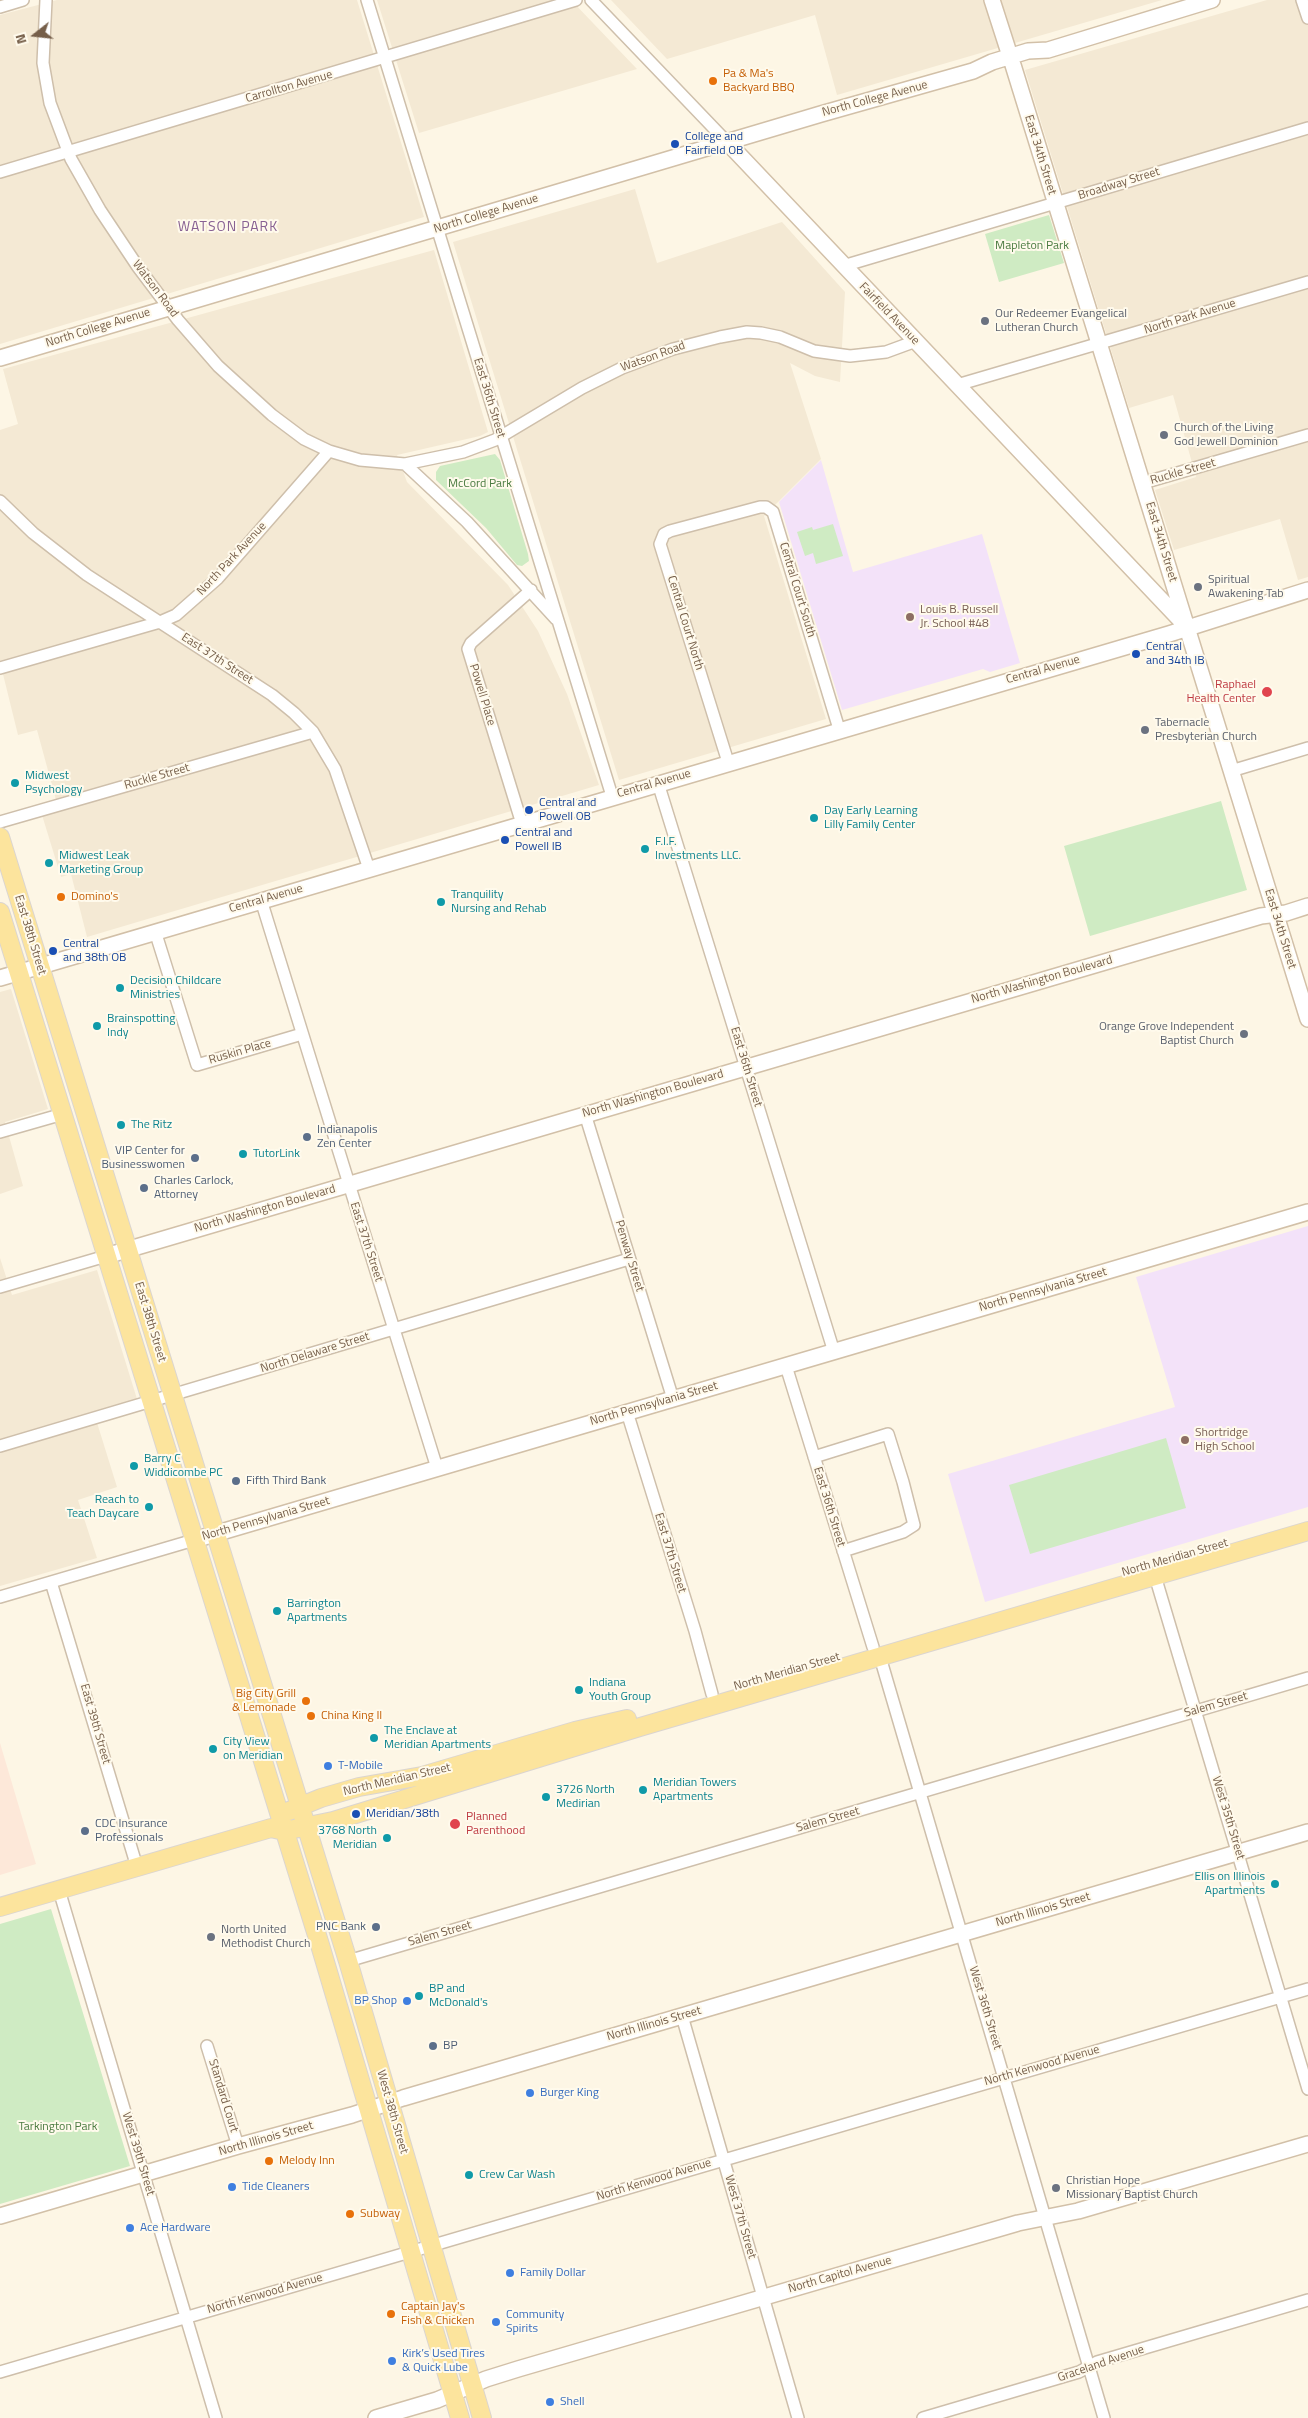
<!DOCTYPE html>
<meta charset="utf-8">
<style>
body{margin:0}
#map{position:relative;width:1308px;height:2418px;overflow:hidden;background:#fdf6e5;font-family:"Titillium Web",sans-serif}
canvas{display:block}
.north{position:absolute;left:10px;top:10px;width:50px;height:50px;-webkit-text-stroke:4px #fffaec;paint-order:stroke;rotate:254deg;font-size:14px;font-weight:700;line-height:20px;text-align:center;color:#765f4a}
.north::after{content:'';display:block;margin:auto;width:18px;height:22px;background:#765f4a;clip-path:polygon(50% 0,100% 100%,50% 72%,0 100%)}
</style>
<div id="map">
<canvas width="1308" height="2418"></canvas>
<div class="north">N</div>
</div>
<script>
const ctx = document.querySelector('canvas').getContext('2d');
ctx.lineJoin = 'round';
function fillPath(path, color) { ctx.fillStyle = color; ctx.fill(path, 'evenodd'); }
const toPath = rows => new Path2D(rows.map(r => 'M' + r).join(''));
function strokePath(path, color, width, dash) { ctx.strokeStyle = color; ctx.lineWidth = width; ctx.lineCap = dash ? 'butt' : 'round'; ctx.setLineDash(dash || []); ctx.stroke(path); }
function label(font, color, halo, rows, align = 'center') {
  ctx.font = font + ' "Titillium Web",sans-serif'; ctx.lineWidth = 4; ctx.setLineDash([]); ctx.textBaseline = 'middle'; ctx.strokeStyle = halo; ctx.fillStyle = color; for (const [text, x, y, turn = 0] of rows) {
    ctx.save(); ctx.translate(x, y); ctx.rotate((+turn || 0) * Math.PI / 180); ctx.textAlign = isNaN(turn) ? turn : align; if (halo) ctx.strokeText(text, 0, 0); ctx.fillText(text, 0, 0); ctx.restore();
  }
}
fillPath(toPath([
 [57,0,357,0,424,217,0,344,0,15],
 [377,0,571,0,637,69,419,133],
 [611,0,1162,0,837,95,815,15,667,59],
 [1267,0,1308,0,1308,577,1298,580,1280,519,1174,550,1155,490,1196,477,1173,395,1129,408,1025,70],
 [635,189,657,263,782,222,845,292,840,382,815,376,790,363,821,459,764,516,826,719,619,780,453,242],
 [434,250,488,432,480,436,397,455,407,482,508,585,538,631,567,694,599,785,87,937,71,874,61,877,42,815,59,811,37,730,18,735,0,662,0,430,18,424,3,369],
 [11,989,48,1109,5,1122,23,1186,0,1194,0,992],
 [0,1258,12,1295,97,1270,137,1399,94,1413,117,1487,78,1500,97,1558,0,1586]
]), '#f4e9d4');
fillPath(toPath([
 [0,1743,36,1864,0,1875]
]), '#fde8d9');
fillPath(toPath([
 [821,460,853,572,982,534,1020,663,990,672,983,669,842,710,779,502],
 [1308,1226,1308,1507,985,1602,948,1474,1175,1407,1136,1277]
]), '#f3e2f9');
fillPath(toPath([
 [1049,215,1064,263,999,282,985,234],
 [495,454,500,460,528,554,529,561,522,566,517,565,486,528,436,480,436,472,440,466],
 [833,524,843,556,816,564,813,553,805,556,797,532,812,527,813,530],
 [1221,801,1247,890,1090,936,1064,846],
 [1166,1438,1186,1508,1030,1554,1009,1485],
 [51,1909,130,2166,0,2204,0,1924]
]), '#cfebc3');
const street = toPath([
 [46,0,43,63,50,103,71,159,100,210,138,267,178,320,218,366,272,415,304,439,329,451,360,460,405,464,463,452,495,440,582,388,622,368,673,349,720,337,747,332,761,333,780,337,814,351,850,356,886,352,916,341],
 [367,0,612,796],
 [591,0,727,142],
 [1302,0,1308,18],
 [0,7,23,0],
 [0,172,576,0],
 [843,266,1308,128],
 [957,385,1308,282],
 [405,464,467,522,556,619],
 [1143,483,1308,435],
 [0,501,33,533,87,575,272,695,294,713,313,732,335,769,369,869],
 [0,668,160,622,176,615,218,578,329,451],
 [728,762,660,544,664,534,670,531,760,507,766,507,773,512,839,729],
 [1231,771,1308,748],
 [658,783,834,1352],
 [0,822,313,732],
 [522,824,468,649,471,643,531,590],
 [261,900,437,1468],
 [155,931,197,1065,302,1034],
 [585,1114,673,1399],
 [0,1132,63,1114],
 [0,1287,106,1256],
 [786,1366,873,1647],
 [627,1412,695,1631,712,1694],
 [0,1446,629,1259],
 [814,1457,888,1434,903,1482,914,1525,903,1532,843,1551],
 [1155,1576,1308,2089],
 [51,1582,137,1867],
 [0,1597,194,1540],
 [880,1657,1104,2418],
 [59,1890,216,2418],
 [348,1961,1308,1678],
 [682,2016,798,2418],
 [207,2046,238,2146],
 [0,2372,1308,1989],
 [923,2418,1079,2372,1097,2362,1308,2300]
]);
const secondary = toPath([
 [992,0,1010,56],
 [1013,65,1308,1019],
 [727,142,1186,626],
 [0,358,821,114,973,71,992,62,1028,51,1048,50,1212,0],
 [0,978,1169,634,1308,590],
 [106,1256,1261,916,1286,913,1308,906],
 [194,1540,1308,1212],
 [0,2216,238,2146,352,2115,403,2098,1308,1832],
 [376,2418,437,2400,486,2379,518,2369,1018,2223,1078,2211,1308,2144]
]);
const primary = toPath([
 [0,837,348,1961,482,2418],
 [0,912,320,1945,460,2418],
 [289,1811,321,1798,359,1787,422,1776,575,1731,627,1719],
 [0,1907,271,1828,284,1831,333,1821,640,1727,1308,1531]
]);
strokePath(street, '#cebfab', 14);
strokePath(secondary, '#d2c0a8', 18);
strokePath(primary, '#dbd5d0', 20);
strokePath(street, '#fff', 11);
strokePath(secondary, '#fff', 15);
strokePath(primary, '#fce49d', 18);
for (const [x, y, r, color] of [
 [713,81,5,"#e8710a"],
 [675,144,5,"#1a4fb4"],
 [985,321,5,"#6b7280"],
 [1164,435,5,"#6b7280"],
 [1198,587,5,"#6b7280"],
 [910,617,5,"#8d6e63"],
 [1136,654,5,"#1a4fb4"],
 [1267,692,6,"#e0444e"],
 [1145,730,5,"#6b7280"],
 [15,783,5,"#0f9aa8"],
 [529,810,5,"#1a4fb4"],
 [814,818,5,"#0f9aa8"],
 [505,840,5,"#1a4fb4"],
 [645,849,5,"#0f9aa8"],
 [49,863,5,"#0f9aa8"],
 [61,897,5,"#e8710a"],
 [441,902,5,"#0f9aa8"],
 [53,951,5,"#1a4fb4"],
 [120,988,5,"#0f9aa8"],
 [97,1026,5,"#0f9aa8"],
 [1244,1034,5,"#6b7280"],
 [121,1125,5,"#0f9aa8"],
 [307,1137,5,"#5c6f8a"],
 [243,1154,5,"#0f9aa8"],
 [195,1158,5,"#5c6f8a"],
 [144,1188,5,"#5c6f8a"],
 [1185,1440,5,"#8d6e63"],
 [134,1466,5,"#0f9aa8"],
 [236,1481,5,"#5c6f8a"],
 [149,1507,5,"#0f9aa8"],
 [277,1611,5,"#0f9aa8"],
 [579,1690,5,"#0f9aa8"],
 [306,1701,5,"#e8710a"],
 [311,1716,5,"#e8710a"],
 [374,1738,5,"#0f9aa8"],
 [213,1749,5,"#0f9aa8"],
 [328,1766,5,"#3f7fe0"],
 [643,1790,5,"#0f9aa8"],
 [546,1797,5,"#0f9aa8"],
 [356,1814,5,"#1a4fb4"],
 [455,1824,6,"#e0444e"],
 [85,1831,5,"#5c6f8a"],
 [387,1838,5,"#0f9aa8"],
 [1275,1884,5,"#0f9aa8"],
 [376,1927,5,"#5c6f8a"],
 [211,1937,5,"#6b7280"],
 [419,1996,5,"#0f9aa8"],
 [407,2001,5,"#3f7fe0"],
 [433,2046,5,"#5c6f8a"],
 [530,2093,5,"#3f7fe0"],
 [269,2161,5,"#e8710a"],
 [469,2175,5,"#0f9aa8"],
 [232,2187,5,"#3f7fe0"],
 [1056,2188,5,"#6b7280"],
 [350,2214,5,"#e8710a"],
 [130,2228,5,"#3f7fe0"],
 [510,2273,5,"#3f7fe0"],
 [391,2314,5,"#e8710a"],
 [496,2322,5,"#3f7fe0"],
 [392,2361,5,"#3f7fe0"],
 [550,2402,5,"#3f7fe0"]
]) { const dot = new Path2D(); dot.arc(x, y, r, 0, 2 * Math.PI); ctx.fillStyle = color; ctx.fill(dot); strokePath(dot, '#fffaec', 2); }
label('12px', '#c56008', '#fffaec', [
 ["Pa & Ma's",723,74],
 ["Backyard BBQ",723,88],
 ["Domino's",71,897],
 ["Big City Grill",296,1694,"right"],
 ["& Lemonade",296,1708,"right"],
 ["China King II",321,1716],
 ["Melody Inn",279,2161],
 ["Subway",360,2214],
 ["Captain Jay's",401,2307],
 ["Fish & Chicken",401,2321]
], 'left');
label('12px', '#765f4a', '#fffaec', [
 ["Carrollton Avenue",289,87,-16],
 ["North College Avenue",875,99,-15],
 ["East 34th Street",1040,155,73],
 ["Broadway Street",1119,184,-17],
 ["North College Avenue",486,214,-17],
 ["Watson Road",155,289,53],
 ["Fairfield Avenue",889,314,46],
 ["North Park Avenue",1190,317,-17],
 ["North College Avenue",98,328,-17],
 ["Watson Road",653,357,-20],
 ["East 36th Street",489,398,73],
 ["Ruckle Street",1183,472,-16],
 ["East 34th Street",1161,542,73],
 ["North Park Avenue",232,559,-47],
 ["Central Court South",797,590,73],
 ["Central Court North",685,623,73],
 ["East 37th Street",217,659,33],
 ["Central Avenue",1043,670,-16],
 ["Powell Place",482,695,73],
 ["Ruckle Street",157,777,-16],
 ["Central Avenue",654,784,-16],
 ["Central Avenue",266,899,-16],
 ["East 34th Street",1280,929,73],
 ["East 38th Street",30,935,73],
 ["North Washington Boulevard",1042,980,-16],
 ["Ruskin Place",240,1052,-16],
 ["East 36th Street",746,1067,73],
 ["North Washington Boulevard",653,1094,-16],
 ["North Washington Boulevard",265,1209,-16],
 ["East 37th Street",366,1242,72],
 ["Penway Street",629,1256,73],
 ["North Pennsylvania Street",1043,1290,-16],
 ["East 38th Street",150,1322,73],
 ["North Delaware Street",315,1353,-17],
 ["North Pennsylvania Street",654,1404,-16],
 ["East 36th Street",829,1507,73],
 ["North Pennsylvania Street",266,1519,-16],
 ["East 37th Street",670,1553,73],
 ["North Meridian Street",1175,1558,-16],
 ["North Meridian Street",787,1672,-16],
 ["Salem Street",1216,1705,-16],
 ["East 39th Street",95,1724,74],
 ["North Meridian Street",397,1780,-13],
 ["West 35th Street",1228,1818,73],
 ["Salem Street",828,1820,-16],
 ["North Illinois Street",1043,1910,-16],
 ["Salem Street",440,1934,-16],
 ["West 36th Street",985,2008,73],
 ["North Illinois Street",654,2024,-16],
 ["North Kenwood Avenue",1042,2066,-16],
 ["Standard Court",223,2096,73],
 ["West 38th Street",392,2112,74],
 ["North Illinois Street",266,2139,-16],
 ["West 39th Street",138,2154,73],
 ["North Kenwood Avenue",654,2180,-17],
 ["West 37th Street",740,2217,74],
 ["North Capitol Avenue",840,2275,-16],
 ["North Kenwood Avenue",265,2294,-16],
 ["Graceland Avenue",1101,2364,-19]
]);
label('12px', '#164399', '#fffaec', [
 ["College and",685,137],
 ["Fairfield OB",685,151],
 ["Central",1146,647],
 ["and 34th IB",1146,661],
 ["Central and",539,803],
 ["Powell OB",539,817],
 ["Central and",515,833],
 ["Powell IB",515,847],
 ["Central",63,944],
 ["and 38th OB",63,958],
 ["Meridian/38th",366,1814]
], 'left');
label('12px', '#4c7c42', '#fffaec', [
 ["Mapleton Park",1032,246],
 ["McCord Park",480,484],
 ["Tarkington Park",58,2127]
]);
label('12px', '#5b616d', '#fffaec', [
 ["Our Redeemer Evangelical",995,314],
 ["Lutheran Church",995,328],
 ["Church of the Living",1174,428],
 ["God Jewell Dominion",1174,442],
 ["Spiritual",1208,580],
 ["Awakening Tab",1208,594],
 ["Tabernacle",1155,723],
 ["Presbyterian Church",1155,737],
 ["Orange Grove Independent",1234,1027,"right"],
 ["Baptist Church",1234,1041,"right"],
 ["North United",221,1930],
 ["Methodist Church",221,1944],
 ["Christian Hope",1066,2181],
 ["Missionary Baptist Church",1066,2195]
], 'left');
label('12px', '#785e54', '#fffaec', [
 ["Louis B. Russell",920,610],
 ["Jr. School #48",920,624],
 ["Shortridge",1195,1433],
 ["High School",1195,1447]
], 'left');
label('12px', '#be3a42', '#fffaec', [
 ["Raphael",1256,685],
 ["Health Center",1256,699],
 ["Planned",466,1817,"left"],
 ["Parenthood",466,1831,"left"]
], 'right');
label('12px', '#0d838f', '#fffaec', [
 ["Midwest",25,776],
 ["Psychology",25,790],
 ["Day Early Learning",824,811],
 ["Lilly Family Center",824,825],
 ["F.I.F.",655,842],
 ["Investments LLC.",655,856],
 ["Midwest Leak",59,856],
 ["Marketing Group",59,870],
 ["Tranquility",451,895],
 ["Nursing and Rehab",451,909],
 ["Decision Childcare",130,981],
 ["Ministries",130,995],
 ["Brainspotting",107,1019],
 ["Indy",107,1033],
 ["The Ritz",131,1125],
 ["TutorLink",253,1154],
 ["Barry C",144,1459],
 ["Widdicombe PC",144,1473],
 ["Reach to",139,1500,"right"],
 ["Teach Daycare",139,1514,"right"],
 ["Barrington",287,1604],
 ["Apartments",287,1618],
 ["Indiana",589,1683],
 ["Youth Group",589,1697],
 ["The Enclave at",384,1731],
 ["Meridian Apartments",384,1745],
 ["City View",223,1742],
 ["on Meridian",223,1756],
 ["Meridian Towers",653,1783],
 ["Apartments",653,1797],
 ["3726 North",556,1790],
 ["Medirian",556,1804],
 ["3768 North",377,1831,"right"],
 ["Meridian",377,1845,"right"],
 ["Ellis on Illinois",1265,1877,"right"],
 ["Apartments",1265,1891,"right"],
 ["BP and",429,1989],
 ["McDonald's",429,2003],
 ["Crew Car Wash",479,2175]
], 'left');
label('12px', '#4e5e75', '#fffaec', [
 ["Indianapolis",317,1130],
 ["Zen Center",317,1144],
 ["VIP Center for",185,1151,"right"],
 ["Businesswomen",185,1165,"right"],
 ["Charles Carlock,",154,1181],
 ["Attorney",154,1195],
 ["Fifth Third Bank",246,1481],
 ["CDC Insurance",95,1824],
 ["Professionals",95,1838],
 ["PNC Bank",366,1927,"right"],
 ["BP",443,2046]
], 'left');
label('12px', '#366cbe', '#fffaec', [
 ["T-Mobile",338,1766],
 ["BP Shop",397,2001,"right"],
 ["Burger King",540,2093],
 ["Tide Cleaners",242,2187],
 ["Ace Hardware",140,2228],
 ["Family Dollar",520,2273],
 ["Community",506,2315],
 ["Spirits",506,2329],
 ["Kirk’s Used Tires",402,2354],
 ["& Quick Lube",402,2368],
 ["Shell",560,2402]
], 'left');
ctx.letterSpacing = '1px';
label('14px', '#886193', '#fffaec', [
 ["WATSON PARK",228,228]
]);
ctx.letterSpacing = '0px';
</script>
